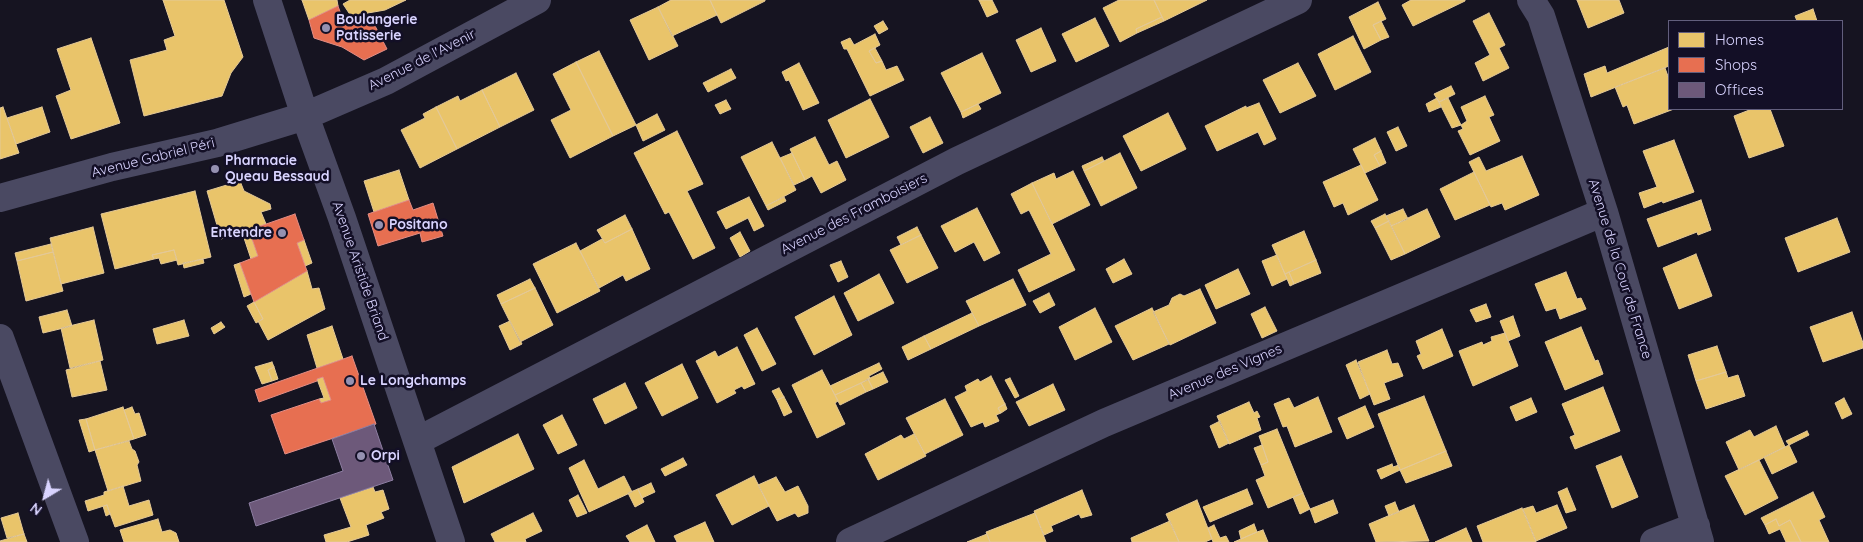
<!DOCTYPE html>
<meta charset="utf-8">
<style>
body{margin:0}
#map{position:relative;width:1863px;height:542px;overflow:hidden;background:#161421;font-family:Quicksand,sans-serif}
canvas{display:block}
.legend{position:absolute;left:1668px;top:20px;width:175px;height:90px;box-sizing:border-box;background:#130f26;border:1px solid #625e7d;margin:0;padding:6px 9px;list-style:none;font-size:15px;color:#d9d4ff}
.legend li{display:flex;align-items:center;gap:10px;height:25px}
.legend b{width:25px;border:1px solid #625e7d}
.north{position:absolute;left:20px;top:472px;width:50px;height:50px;-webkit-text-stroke:4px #130f26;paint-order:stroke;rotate:217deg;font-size:14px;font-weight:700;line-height:20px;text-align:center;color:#d9d4ff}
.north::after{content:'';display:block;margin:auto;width:18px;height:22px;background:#d9d4ff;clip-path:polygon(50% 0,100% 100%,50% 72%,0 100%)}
</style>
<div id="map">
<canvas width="1863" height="542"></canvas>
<ul class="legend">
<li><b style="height:14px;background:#e9c46a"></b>Homes</li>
<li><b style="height:14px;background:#e76f51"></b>Shops</li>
<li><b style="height:14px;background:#6d597a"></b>Offices</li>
</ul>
<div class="north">N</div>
</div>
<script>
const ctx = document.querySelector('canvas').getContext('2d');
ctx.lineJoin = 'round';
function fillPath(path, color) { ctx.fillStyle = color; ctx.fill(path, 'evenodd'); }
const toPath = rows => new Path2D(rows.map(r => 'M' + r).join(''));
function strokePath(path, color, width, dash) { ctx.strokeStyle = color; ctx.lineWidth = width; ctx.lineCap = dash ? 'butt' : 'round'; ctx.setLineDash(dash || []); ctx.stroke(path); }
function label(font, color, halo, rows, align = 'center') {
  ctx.font = font + ' Quicksand,sans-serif'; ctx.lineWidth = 5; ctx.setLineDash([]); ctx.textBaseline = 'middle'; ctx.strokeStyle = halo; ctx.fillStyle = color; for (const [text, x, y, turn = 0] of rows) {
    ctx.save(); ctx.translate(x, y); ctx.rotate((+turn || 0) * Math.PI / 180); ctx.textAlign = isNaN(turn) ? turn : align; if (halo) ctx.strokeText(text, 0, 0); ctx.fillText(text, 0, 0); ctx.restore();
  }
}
const homes = toPath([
 [163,0,224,0,243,57,231,73,222,96,144,116,130,60,167,50,164,40,175,36,163,0],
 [302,0,337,0,338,6,309,20,302,0],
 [350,0,406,0,385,10,351,16,343,4,350,0],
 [671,0,710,0,717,15,672,36,658,7,671,0],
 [710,0,765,0,765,1,721,23,710,0],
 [979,0,992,0,998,12,987,17,979,0],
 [1119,0,1154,0,1162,17,1136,29,1137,33,1120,42,1103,8,1119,0],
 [1154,0,1207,0,1164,21,1154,0],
 [1411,0,1465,0,1465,1,1413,26,1402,5,1411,0],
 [1577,0,1619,0,1624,13,1588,28,1577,0],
 [1378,2,1386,19,1373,25,1381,40,1364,49,1349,17,1378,2],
 [658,7,678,46,649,60,630,20,658,7],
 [1813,9,1817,21,1797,21,1795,16,1813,9],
 [1489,13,1505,45,1499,48,1509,68,1483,81,1475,63,1490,55,1473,21,1489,13],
 [1162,17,1164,21,1137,33,1136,29,1162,17],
 [1095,18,1109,46,1076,62,1062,34,1095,18],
 [883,21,888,29,879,34,874,26,883,21],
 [1381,21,1389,37,1381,40,1373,25,1381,21],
 [1041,28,1056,61,1031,72,1016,40,1041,28],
 [875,34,880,45,869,51,876,63,882,61,886,70,897,66,904,80,870,96,847,49,844,49,841,42,850,38,854,45,875,34],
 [1353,36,1371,72,1335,90,1318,54,1353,36],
 [91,38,120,123,71,139,56,96,71,90,57,49,91,38],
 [1669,47,1669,66,1591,97,1584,74,1605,66,1607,73,1669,47],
 [875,48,882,61,876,63,869,51,875,48],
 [599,51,636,125,613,136,576,62,599,51],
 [982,53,1001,93,961,112,941,73,982,53],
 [576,62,613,136,570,158,551,120,571,110,553,74,576,62],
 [799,63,819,103,803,110,789,80,786,81,782,72,799,63],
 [1298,63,1316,96,1280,113,1263,80,1298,63],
 [1665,68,1669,79,1669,109,1674,109,1634,124,1627,105,1623,107,1615,87,1665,68],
 [731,69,736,78,708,92,703,83,731,69],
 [516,73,534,110,500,127,482,90,516,73],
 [1451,86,1455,94,1439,102,1434,94,1451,86],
 [482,90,500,127,457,149,436,107,458,96,460,101,482,90],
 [1485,96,1494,115,1489,117,1500,141,1470,155,1458,131,1463,129,1461,125,1467,121,1461,107,1485,96],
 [1437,98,1441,107,1429,112,1426,104,1437,98],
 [1448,98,1461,125,1452,128,1439,102,1448,98],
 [870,99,889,137,846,158,828,120,870,99],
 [726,100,731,109,720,114,715,105,726,100],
 [1259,103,1276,139,1264,145,1258,132,1217,151,1205,126,1246,106,1246,108,1259,103],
 [978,104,981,109,963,118,961,112,978,104],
 [3,107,19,153,0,159,0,108,3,107],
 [42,107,50,132,16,144,7,118,42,107],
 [436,107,457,149,420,168,401,130,425,118,423,114,436,107],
 [1752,109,1770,109,1784,146,1749,158,1734,116,1752,109],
 [1168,113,1186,149,1141,171,1123,136,1168,113],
 [657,114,665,130,643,141,636,125,657,114],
 [930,117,943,143,923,153,910,127,930,117],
 [1398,127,1407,146,1396,151,1387,132,1398,127],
 [677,131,703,184,687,191,715,248,693,259,669,212,665,214,634,153,677,131],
 [815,137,829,165,837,161,846,180,821,193,812,176,805,180,790,149,815,137],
 [1375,138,1381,151,1374,155,1380,166,1365,173,1353,149,1375,138],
 [1674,140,1694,192,1663,203,1662,201,1644,208,1639,193,1657,187,1643,151,1674,140],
 [772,142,796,190,766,206,741,157,772,142],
 [1381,151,1386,163,1380,166,1374,155,1381,151],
 [792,153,805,180,794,185,780,158,792,153],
 [1120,153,1137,188,1101,206,1084,171,1120,153],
 [1522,156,1539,195,1505,210,1502,203,1491,207,1469,162,1479,157,1486,171,1522,156],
 [1102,157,1104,161,1084,171,1082,166,1102,157],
 [1361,165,1378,200,1348,215,1343,203,1334,207,1323,182,1361,165],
 [399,170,409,200,374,212,364,181,399,170],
 [1073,171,1090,205,1052,224,1032,183,1054,173,1056,179,1073,171],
 [1474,172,1490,205,1455,220,1440,189,1474,172],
 [240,181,244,191,270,204,271,209,261,212,266,224,221,239,207,191,240,181],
 [1032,183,1075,270,1029,292,1018,270,1051,254,1029,210,1021,214,1011,194,1032,183],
 [195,191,211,257,178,265,174,250,152,255,154,259,115,269,101,214,195,191],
 [749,197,764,226,754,231,748,218,726,229,717,212,749,197],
 [784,197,786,201,768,210,766,206,784,197],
 [1701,200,1711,230,1698,235,1697,232,1658,247,1647,219,1701,200],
 [977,208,1000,253,984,261,974,242,955,252,941,226,977,208],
 [1403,209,1408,219,1391,226,1386,216,1403,209],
 [1427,209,1440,237,1405,254,1391,226,1427,209],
 [1385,214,1389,221,1375,228,1371,221,1385,214],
 [625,215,632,229,605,243,597,230,625,215],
 [1837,218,1850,252,1798,272,1785,238,1837,218],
 [1389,221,1405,254,1391,260,1375,228,1389,221],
 [93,227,104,273,61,284,50,238,93,227],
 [917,227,921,235,901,245,897,237,917,227],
 [632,229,650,269,626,281,623,275,599,288,580,251,602,239,605,243,632,229],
 [249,230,258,256,251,259,242,232,249,230],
 [1304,231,1316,260,1285,274,1272,245,1304,231],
 [740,232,750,251,740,257,730,238,740,232],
 [921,235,938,268,907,283,890,250,921,235],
 [304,240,312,263,305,266,297,243,304,240],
 [576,243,600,291,557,313,533,264,576,243],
 [51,244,53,252,17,261,15,253,51,244],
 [174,250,177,260,161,264,159,258,154,259,152,255,174,250],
 [53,252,63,291,26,301,17,261,53,252],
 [1696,254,1712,296,1679,309,1663,268,1696,254],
 [1277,255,1287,279,1272,286,1262,261,1277,255],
 [203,259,204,263,184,268,183,263,203,259],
 [1124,259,1132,274,1113,283,1106,269,1124,259],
 [1316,260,1321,273,1294,284,1289,272,1316,260],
 [841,261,848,277,838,282,830,265,841,261],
 [240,263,251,294,244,297,234,265,240,263],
 [1238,269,1250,294,1216,309,1205,285,1238,269],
 [307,271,312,289,319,288,325,309,268,340,258,321,263,319,254,302,307,271],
 [1289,272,1294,284,1290,286,1285,274,1289,272],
 [1566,272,1577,299,1581,298,1586,309,1560,319,1556,308,1546,311,1535,284,1566,272],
 [879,274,894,303,858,321,844,293,879,274],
 [530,279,535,288,501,304,497,295,530,279],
 [1013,279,1026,305,979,326,966,301,1013,279],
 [535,288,553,325,520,342,501,304,535,288],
 [1200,289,1216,323,1170,345,1153,312,1169,305,1172,298,1180,294,1184,296,1200,289],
 [1049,293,1055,305,1040,313,1033,301,1049,293],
 [834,296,852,335,814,355,795,317,834,296],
 [254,302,263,319,256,323,247,306,254,302],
 [1486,304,1491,317,1476,322,1470,310,1486,304],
 [1265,307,1277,331,1262,338,1251,314,1265,307],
 [1095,308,1112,342,1075,360,1059,327,1095,308],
 [1152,308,1169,344,1133,360,1115,326,1152,308],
 [67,310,72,326,43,333,39,317,67,310],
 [1852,312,1863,343,1863,348,1823,362,1810,327,1852,312],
 [972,313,979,326,931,349,924,336,972,313],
 [1513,316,1520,336,1508,341,1500,321,1513,316],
 [94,320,103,360,70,368,61,328,94,320],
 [184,320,189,336,157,344,153,329,184,320],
 [510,321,522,344,510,350,499,326,510,321],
 [221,322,225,327,214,334,211,328,221,322],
 [332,326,343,359,317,368,307,335,332,326],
 [1581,327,1595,361,1598,360,1603,374,1565,390,1545,342,1581,327],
 [757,328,776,364,762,371,744,335,757,328],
 [1442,329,1453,356,1423,369,1417,356,1421,354,1416,341,1442,329],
 [1505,333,1518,366,1473,386,1459,351,1482,342,1483,345,1492,341,1491,337,1505,333],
 [924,336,931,349,908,360,902,347,924,336],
 [1717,346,1726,372,1696,381,1688,355,1717,346],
 [737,347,755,384,744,389,742,386,734,390,736,393,717,403,696,361,715,351,718,357,737,347],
 [1387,350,1392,364,1398,363,1403,376,1384,383,1390,399,1374,405,1358,362,1387,350],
 [1356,360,1370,394,1360,399,1346,365,1356,360],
 [100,361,107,390,72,397,66,370,100,361],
 [272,362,274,367,268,370,272,381,262,384,255,367,272,362],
 [879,363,882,369,869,376,870,379,835,395,830,386,879,363],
 [682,364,698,398,662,416,645,383,682,364],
 [274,367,278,379,272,381,268,370,274,367],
 [822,370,838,401,835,403,845,424,817,438,792,385,822,370],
 [883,372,888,382,873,389,868,379,883,372],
 [1726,372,1728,378,1738,375,1745,396,1706,409,1696,381,1726,372],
 [991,376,1005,404,998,408,1001,413,996,415,999,421,985,427,983,422,971,427,955,397,967,391,965,386,978,379,980,382,991,376],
 [323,377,331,400,321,403,319,399,324,398,317,379,323,377],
 [1010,378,1019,396,1015,398,1005,380,1010,378],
 [868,379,873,389,866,392,861,383,868,379],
 [625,383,637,408,605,424,593,399,625,383],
 [861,383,866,392,840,405,835,395,861,383],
 [1053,384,1065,410,1029,426,1016,402,1053,384],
 [1603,387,1620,431,1575,449,1570,437,1575,435,1562,404,1603,387],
 [779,388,784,397,777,400,772,391,779,388],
 [1424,396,1446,451,1400,470,1378,414,1424,396],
 [784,397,792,412,784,416,777,400,784,397],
 [1318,397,1332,432,1295,447,1287,426,1283,427,1274,404,1289,398,1294,408,1318,397],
 [1531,398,1537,412,1516,421,1510,407,1531,398],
 [1844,398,1852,414,1842,419,1835,403,1844,398],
 [945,399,963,435,925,454,906,418,945,399],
 [1249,402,1254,413,1257,411,1260,417,1257,418,1261,430,1229,444,1217,416,1249,402],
 [1005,404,1007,409,1001,413,998,408,1005,404],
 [1365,406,1374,427,1347,439,1338,418,1365,406],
 [123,407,134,439,95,450,86,419,123,407],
 [132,407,135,414,139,413,146,435,134,439,124,410,132,407],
 [562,415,577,445,558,454,543,425,562,415],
 [86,419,95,450,89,452,79,420,86,419],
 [1220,421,1229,443,1219,448,1210,426,1220,421],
 [1776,426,1785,447,1739,470,1726,442,1750,430,1754,437,1776,426],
 [1277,429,1303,493,1268,508,1256,480,1265,476,1261,465,1268,462,1259,436,1277,429],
 [1807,431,1809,435,1789,445,1786,441,1807,431],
 [518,434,534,469,464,503,452,467,518,434],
 [914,434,926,456,878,480,865,454,901,435,904,439,914,434],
 [129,441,132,449,135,451,139,462,137,465,141,481,108,491,95,450,129,441],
 [1262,445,1268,462,1261,465,1254,448,1262,445],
 [1789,445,1797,462,1772,474,1764,457,1789,445],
 [1446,451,1452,466,1406,483,1400,470,1446,451],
 [1621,456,1638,497,1612,508,1596,466,1621,456],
 [683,458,687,465,665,476,661,469,683,458],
 [584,460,598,489,624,476,632,492,589,512,569,468,584,460],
 [1759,460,1778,498,1745,515,1725,476,1759,460],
 [1392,464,1393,467,1399,465,1400,470,1381,479,1377,470,1392,464],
 [754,476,769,506,732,525,716,495,754,476],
 [776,477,785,492,798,486,808,506,808,513,798,517,795,513,777,521,758,485,776,477],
 [651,483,655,492,642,498,638,489,651,483],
 [123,486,129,506,149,500,153,515,115,527,107,505,88,511,85,501,104,495,104,492,123,486],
 [373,487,375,492,383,490,389,509,381,512,384,518,366,525,369,535,347,542,326,542,324,535,351,527,340,498,373,487],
 [1567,488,1576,510,1566,513,1558,492,1567,488],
 [638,489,644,502,635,507,628,493,638,489],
 [1247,489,1253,504,1210,522,1203,507,1247,489],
 [1082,490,1092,515,1081,518,1079,514,1051,526,1053,531,1044,535,1034,511,1082,490],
 [1813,492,1825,517,1819,520,1829,542,1801,542,1790,520,1779,526,1776,519,1765,525,1761,518,1813,492],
 [1303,493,1310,509,1300,514,1293,497,1303,493],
 [578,495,587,513,577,517,569,500,578,495],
 [1197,500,1212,539,1205,542,1179,542,1166,514,1197,500],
 [1333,500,1338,513,1315,523,1310,509,1333,500],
 [1395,502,1399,512,1389,516,1385,506,1395,502],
 [107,505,110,514,106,516,103,506,107,505],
 [1414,505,1429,541,1376,542,1369,524,1414,505],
 [1557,505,1567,528,1536,541,1523,509,1533,506,1536,513,1557,505],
 [1522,508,1536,542,1483,542,1477,526,1522,508],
 [18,513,24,534,7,538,1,518,18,513],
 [533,513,542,531,525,539,526,542,495,542,491,534,533,513],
 [1035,513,1046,542,990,542,986,532,1035,513],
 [158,519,162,532,170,530,176,533,179,542,124,542,120,530,158,519],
 [1776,519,1779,526,1790,520,1801,542,1786,542,1780,529,1769,534,1765,525,1776,519],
 [1170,521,1179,542,1132,542,1131,538,1170,521],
 [705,522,714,542,677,542,674,536,705,522],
 [1254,524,1257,532,1241,539,1239,531,1254,524],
 [647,525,655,542,630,542,626,536,647,525],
 [1214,525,1220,538,1226,536,1229,542,1213,542,1208,528,1214,525],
 [1466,528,1472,542,1435,542,1466,528],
 [1263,530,1268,542,1234,542,1257,532,1263,530],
 [24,534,27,542,0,542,0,541,24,534],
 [987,534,990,542,967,542,987,534]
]);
fillPath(homes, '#e9c46a');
strokePath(homes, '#e4c997', 1);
const shops = toPath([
 [338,6,342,17,347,20,348,18,356,21,356,23,360,25,372,20,387,49,364,60,342,47,314,38,309,20,338,6],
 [409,200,413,210,433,203,443,236,422,242,420,233,378,246,368,214,409,200],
 [295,214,304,240,297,243,307,271,254,302,240,263,258,256,249,230,295,214],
 [352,356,376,424,285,454,271,415,319,399,321,403,331,400,323,377,317,379,317,381,259,402,255,390,352,356]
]);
fillPath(shops, '#e76f51');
strokePath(shops, '#e38d85', 1);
const offices = toPath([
 [374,424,393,480,256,526,249,503,343,471,332,439,374,424]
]);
fillPath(offices, '#6d597a');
strokePath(offices, '#8d7ea2', 1);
strokePath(toPath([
 [267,0,305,116,342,218,451,542],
 [1531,0,1541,16,1604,212,1700,542],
 [0,198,112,167,217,143,305,116,386,81,537,0],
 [0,338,75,542],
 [417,441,957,161,1298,0],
 [850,542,1104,423,1604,212],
 [1654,542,1696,526]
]), '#4a4962', 28);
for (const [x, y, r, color] of [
 [326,28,5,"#9591b1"],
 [215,169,5,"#9591b1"],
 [379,225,5,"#9591b1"],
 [282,233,5,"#9591b1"],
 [350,381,5,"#9591b1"],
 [361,456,5,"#9591b1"]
]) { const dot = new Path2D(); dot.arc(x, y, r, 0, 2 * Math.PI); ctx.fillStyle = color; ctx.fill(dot); strokePath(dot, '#130f26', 2); }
label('bold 14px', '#d9d4ff', '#130f26', [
 ["Boulangerie",336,20],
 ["Patisserie",336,36],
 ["Pharmacie",225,161],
 ["Queau Bessaud",225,177],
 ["Positano",389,225],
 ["Entendre",272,233,"right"],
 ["Le Longchamps",360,381],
 ["Orpi",371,456]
], 'left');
label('14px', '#d9d4ff', '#130f26', [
 ["Avenue de l'Avenir",422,60,-27],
 ["Avenue Gabriel Péri",153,158,-14],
 ["Avenue des Framboisiers",854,214,-27],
 ["Avenue de la Cour de France",1620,269,73],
 ["Avenue Aristide Briand",360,271,71],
 ["Avenue des Vignes",1225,372,-23]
]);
</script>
